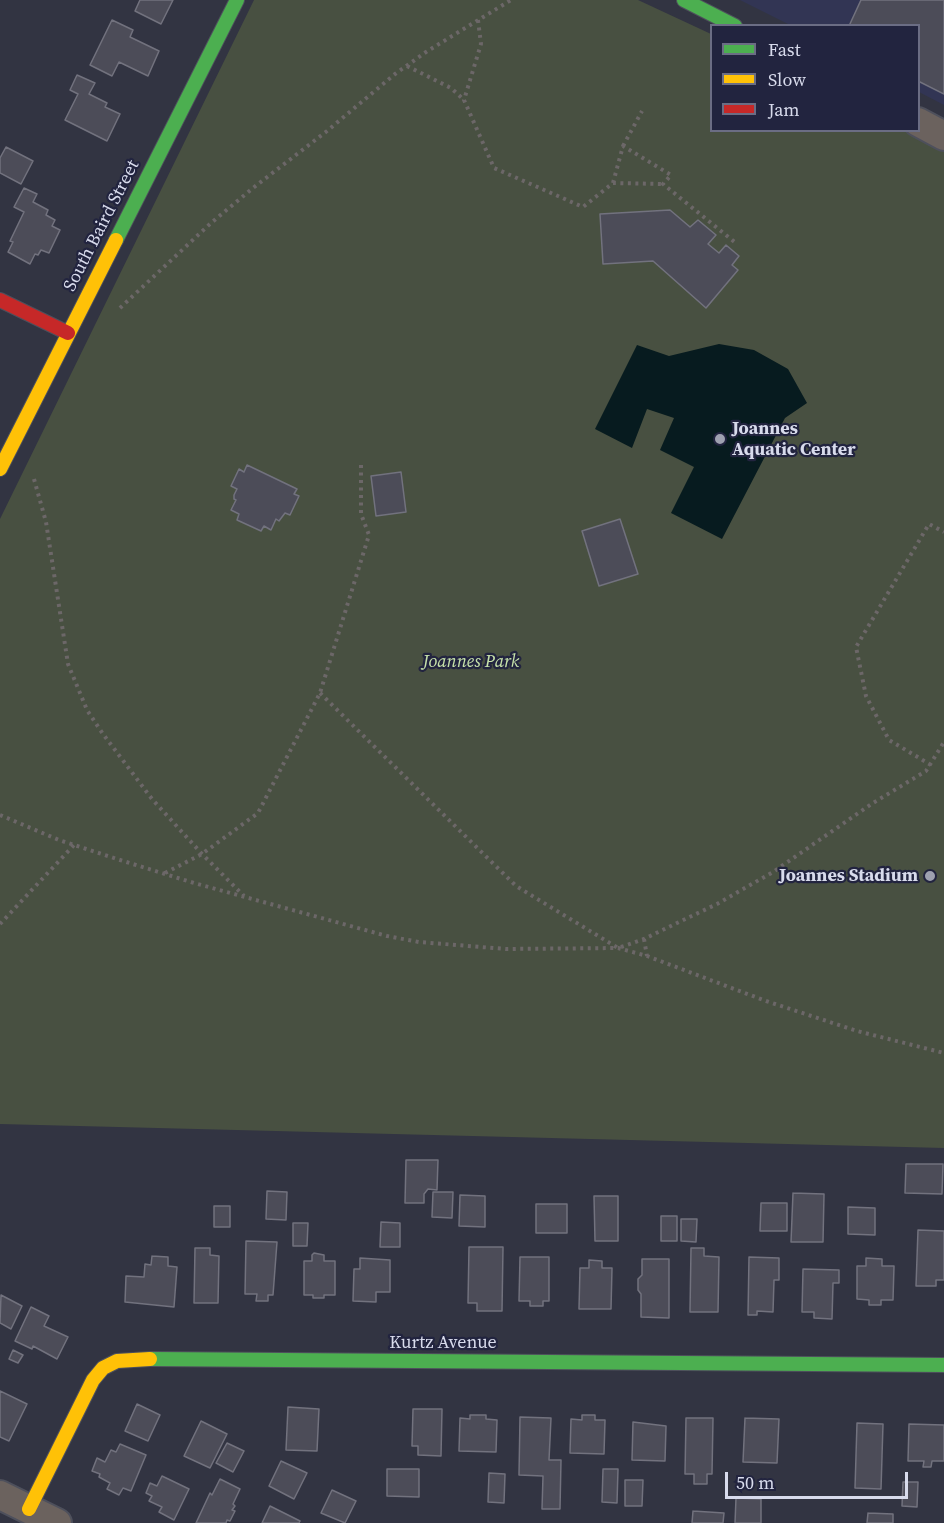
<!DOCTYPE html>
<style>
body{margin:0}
#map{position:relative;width:944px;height:1523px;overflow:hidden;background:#323442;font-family:"Source Serif 4",serif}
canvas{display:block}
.legend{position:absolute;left:710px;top:24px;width:210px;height:108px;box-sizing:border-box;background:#22243f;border:2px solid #6b6d84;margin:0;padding:8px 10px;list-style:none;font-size:18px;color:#d8dbec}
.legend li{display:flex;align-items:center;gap:12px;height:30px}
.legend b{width:30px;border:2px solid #6b6d84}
.scale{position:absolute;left:725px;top:1472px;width:183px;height:27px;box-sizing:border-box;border:3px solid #d8dbec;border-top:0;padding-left:8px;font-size:18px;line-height:21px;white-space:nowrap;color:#d8dbec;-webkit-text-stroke:4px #22243f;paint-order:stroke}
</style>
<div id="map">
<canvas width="944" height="1523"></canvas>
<ul class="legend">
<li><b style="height:8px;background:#4caf50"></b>Fast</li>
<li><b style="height:8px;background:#ffc107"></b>Slow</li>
<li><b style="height:8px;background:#c62828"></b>Jam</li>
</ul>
<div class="scale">50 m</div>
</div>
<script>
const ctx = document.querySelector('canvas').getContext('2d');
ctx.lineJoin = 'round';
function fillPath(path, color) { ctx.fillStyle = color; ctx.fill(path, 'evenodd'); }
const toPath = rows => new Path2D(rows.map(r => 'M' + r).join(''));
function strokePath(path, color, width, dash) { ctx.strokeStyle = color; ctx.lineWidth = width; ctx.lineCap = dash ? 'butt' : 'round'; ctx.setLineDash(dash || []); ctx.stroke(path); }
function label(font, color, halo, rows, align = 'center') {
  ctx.font = font + ' "Source Serif 4",serif'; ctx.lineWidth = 4.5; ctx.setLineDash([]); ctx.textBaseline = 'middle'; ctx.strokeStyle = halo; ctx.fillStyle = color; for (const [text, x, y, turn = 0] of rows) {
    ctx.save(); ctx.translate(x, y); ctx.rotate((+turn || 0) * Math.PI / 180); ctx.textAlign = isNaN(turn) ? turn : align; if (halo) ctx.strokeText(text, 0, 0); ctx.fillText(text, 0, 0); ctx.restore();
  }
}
fillPath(toPath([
 [740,0,944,0,944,105,919,92,918,26,790,25]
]), '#323554');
fillPath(toPath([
 [254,0,638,0,711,34,712,130,918,130,944,143,944,1148,0,1124,0,519]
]), '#485041');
fillPath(toPath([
 [719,344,754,350,788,369,807,403,785,418,722,539,671,513,694,467,660,450,674,418,647,409,632,448,595,429,637,345,669,356]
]), '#071b1f');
const building = toPath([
 [140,0,173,0,161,24,135,11,140,0],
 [861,0,944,0,944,94,918,81,918,26,849,26,861,0],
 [112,20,133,30,130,37,159,51,148,76,119,62,112,76,90,65,112,20],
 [77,75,95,83,89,94,107,103,105,107,120,114,107,141,65,120,78,94,70,90,77,75],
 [6,147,33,161,21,184,0,173,0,158,6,147],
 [24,188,37,194,33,202,48,210,46,215,55,220,52,226,60,230,49,253,41,250,38,255,35,254,30,264,8,252,13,242,10,241,24,212,14,207,24,188],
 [670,210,690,227,698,220,716,235,708,244,719,253,726,245,739,256,732,265,738,270,706,308,653,261,603,264,600,214,670,210],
 [247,465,297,489,294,494,299,496,290,515,285,513,279,521,276,519,271,530,264,526,261,531,237,520,239,514,231,510,236,500,234,499,234,495,237,489,231,486,239,469,244,472,247,465],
 [401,472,406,512,376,516,371,476,401,472],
 [620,519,638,574,599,586,582,531,620,519],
 [406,1160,438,1160,437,1190,428,1189,424,1194,424,1203,405,1203,406,1160],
 [906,1164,943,1164,942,1194,905,1193,906,1164],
 [267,1191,287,1192,286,1220,266,1219,267,1191],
 [433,1192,453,1192,452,1218,432,1217,433,1192],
 [793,1193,824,1194,823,1242,791,1242,793,1193],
 [460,1195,485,1196,485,1227,459,1226,460,1195],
 [594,1196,618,1196,618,1241,595,1241,594,1196],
 [761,1203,787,1203,787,1231,760,1231,761,1203],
 [536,1204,567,1204,567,1233,536,1233,536,1204],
 [214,1206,230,1206,230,1227,214,1227,214,1206],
 [848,1207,875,1208,875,1235,848,1234,848,1207],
 [661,1216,677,1216,677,1241,661,1241,661,1216],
 [681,1219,697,1219,696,1242,681,1241,681,1219],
 [381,1222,400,1223,400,1247,380,1247,381,1222],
 [293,1223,308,1223,307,1246,293,1246,293,1223],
 [918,1230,944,1231,944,1280,936,1280,936,1286,916,1286,918,1230],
 [246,1241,277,1242,273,1295,268,1295,268,1301,256,1301,257,1294,245,1294,246,1241],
 [469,1247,503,1247,502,1311,477,1311,477,1303,468,1303,469,1247],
 [195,1248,210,1248,210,1255,219,1256,218,1303,194,1303,195,1248],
 [691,1248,704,1248,704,1256,719,1257,718,1312,690,1312,691,1248],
 [314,1253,324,1255,324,1261,335,1261,335,1295,324,1295,324,1298,313,1298,313,1295,304,1295,304,1261,312,1261,312,1255,314,1253],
 [152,1256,168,1257,168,1266,177,1267,174,1307,125,1302,126,1276,144,1277,145,1264,151,1265,152,1256],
 [520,1257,549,1257,549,1301,543,1301,543,1306,530,1306,530,1301,519,1301,520,1257],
 [749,1257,779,1258,779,1280,774,1280,773,1312,757,1311,757,1315,748,1315,749,1257],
 [360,1258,390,1260,390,1292,376,1292,376,1302,353,1301,354,1269,360,1269,360,1258],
 [866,1258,882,1259,882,1266,894,1266,893,1300,881,1300,881,1305,869,1305,869,1300,857,1299,857,1266,866,1266,866,1258],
 [642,1259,669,1259,669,1318,641,1317,641,1294,638,1290,638,1279,642,1275,642,1259],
 [589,1260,602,1261,602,1268,612,1268,611,1309,579,1309,580,1268,589,1268,589,1260],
 [803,1269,839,1270,839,1283,833,1283,832,1319,814,1318,814,1312,802,1312,803,1269],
 [1,1295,22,1306,11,1329,0,1323,1,1295],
 [31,1307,49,1316,44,1326,68,1337,57,1359,33,1346,32,1349,15,1341,31,1307],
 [13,1350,23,1355,18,1363,9,1359,13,1350],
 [0,1391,27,1404,9,1441,0,1437,0,1391],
 [137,1404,160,1415,148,1441,125,1431,137,1404],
 [288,1407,319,1409,317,1451,286,1450,288,1407],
 [413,1409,442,1409,441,1456,418,1455,418,1446,412,1446,413,1409],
 [470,1415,486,1415,486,1419,497,1420,496,1452,459,1451,460,1418,470,1419,470,1415],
 [582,1415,595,1415,595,1420,605,1420,604,1454,570,1453,571,1419,582,1420,582,1415],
 [520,1417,551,1418,549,1460,561,1460,560,1509,542,1509,543,1476,519,1475,520,1417],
 [686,1418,713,1418,712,1474,707,1474,707,1484,694,1484,694,1474,685,1474,686,1418],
 [745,1418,779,1419,777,1463,743,1462,745,1418],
 [201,1421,227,1434,210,1468,184,1456,201,1421],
 [633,1422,666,1426,665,1461,632,1460,633,1422],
 [857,1423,883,1424,881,1489,855,1488,857,1423],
 [909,1424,944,1425,944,1461,932,1461,931,1467,923,1467,924,1461,908,1461,909,1424],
 [227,1443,244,1451,233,1472,216,1463,227,1443],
 [120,1444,146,1455,131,1491,123,1488,119,1495,107,1489,110,1483,99,1477,100,1474,92,1471,97,1458,105,1462,111,1450,116,1452,120,1444],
 [281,1461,307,1473,294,1499,269,1486,281,1461],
 [387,1469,419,1469,419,1497,387,1496,387,1469],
 [603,1469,618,1469,617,1503,602,1502,603,1469],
 [489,1473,505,1474,504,1503,488,1502,489,1473],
 [162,1476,189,1489,174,1520,159,1512,162,1507,149,1501,152,1496,146,1493,150,1483,157,1486,162,1476],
 [220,1479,240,1489,233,1504,235,1506,232,1510,235,1511,230,1521,227,1520,226,1523,196,1523,210,1493,212,1495,220,1479],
 [625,1480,643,1480,642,1506,625,1506,625,1480],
 [903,1482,918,1482,917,1507,902,1506,903,1482],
 [332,1490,356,1501,345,1523,321,1513,332,1490],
 [736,1498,761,1499,761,1523,735,1523,736,1498],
 [270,1506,300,1521,299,1523,262,1523,270,1506],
 [693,1511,724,1513,723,1523,692,1523,693,1511],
 [868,1513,893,1514,893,1523,867,1523,868,1513]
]);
fillPath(building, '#4c4c58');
strokePath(building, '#72727e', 1.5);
const street = toPath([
 [918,122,944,136],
 [0,1495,57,1523]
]);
const fast = toPath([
 [684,0,735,26],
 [116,240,237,0],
 [150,1359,944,1365]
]);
const slow = toPath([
 [0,469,116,240],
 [29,1509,93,1380,103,1368,117,1361,150,1359]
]);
const jam = toPath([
 [0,300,68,333]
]);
strokePath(street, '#4e505c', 32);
strokePath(fast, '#4e505c', 16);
strokePath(slow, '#4e505c', 16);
strokePath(jam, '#4e505c', 16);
strokePath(toPath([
 [478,20,481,44,464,100,494,168,583,207,613,183,663,184],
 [407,66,451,88,464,100],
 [623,146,642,111],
 [613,183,623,146,671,175,663,184,737,244],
 [120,308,211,223,253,188,327,131,395,74,426,52,511,0],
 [34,479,46,522,68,664,87,710,103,734,152,799,202,854,244,896],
 [320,693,516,886,618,948,644,939,677,923,717,904,773,872,873,803,926,771,944,742],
 [931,765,889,740,866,696,856,647,929,524,944,532],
 [0,815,59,840,120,860,194,883,387,936,419,942,506,949,618,948,647,956,766,1001,857,1031,944,1053],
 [165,873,202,854,258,813,320,693,369,535,361,514,361,461],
 [0,924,74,845],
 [644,939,647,956]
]), '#6c6768', 4, [3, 4.5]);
strokePath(street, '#6b625e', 28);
strokePath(fast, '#4caf50', 14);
strokePath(slow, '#ffc107', 14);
strokePath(jam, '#c62828', 14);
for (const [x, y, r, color] of [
 [720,439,6,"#9ea1b0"],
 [930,876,6,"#9ea1b0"]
]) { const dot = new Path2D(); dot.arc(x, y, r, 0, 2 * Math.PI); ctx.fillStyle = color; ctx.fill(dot); strokePath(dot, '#22243f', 2); }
label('18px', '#d8dbec', '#22243f', [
 ["South Baird Street",102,226,-63],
 ["Kurtz Avenue",443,1343]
]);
label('bold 18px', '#d8dbec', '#22243f', [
 ["Joannes",732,429],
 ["Aquatic Center",732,450],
 ["Joannes Stadium",918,876,"right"]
], 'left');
label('italic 18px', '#c7e2aa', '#22243f', [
 ["Joannes Park",471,662]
]);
</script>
